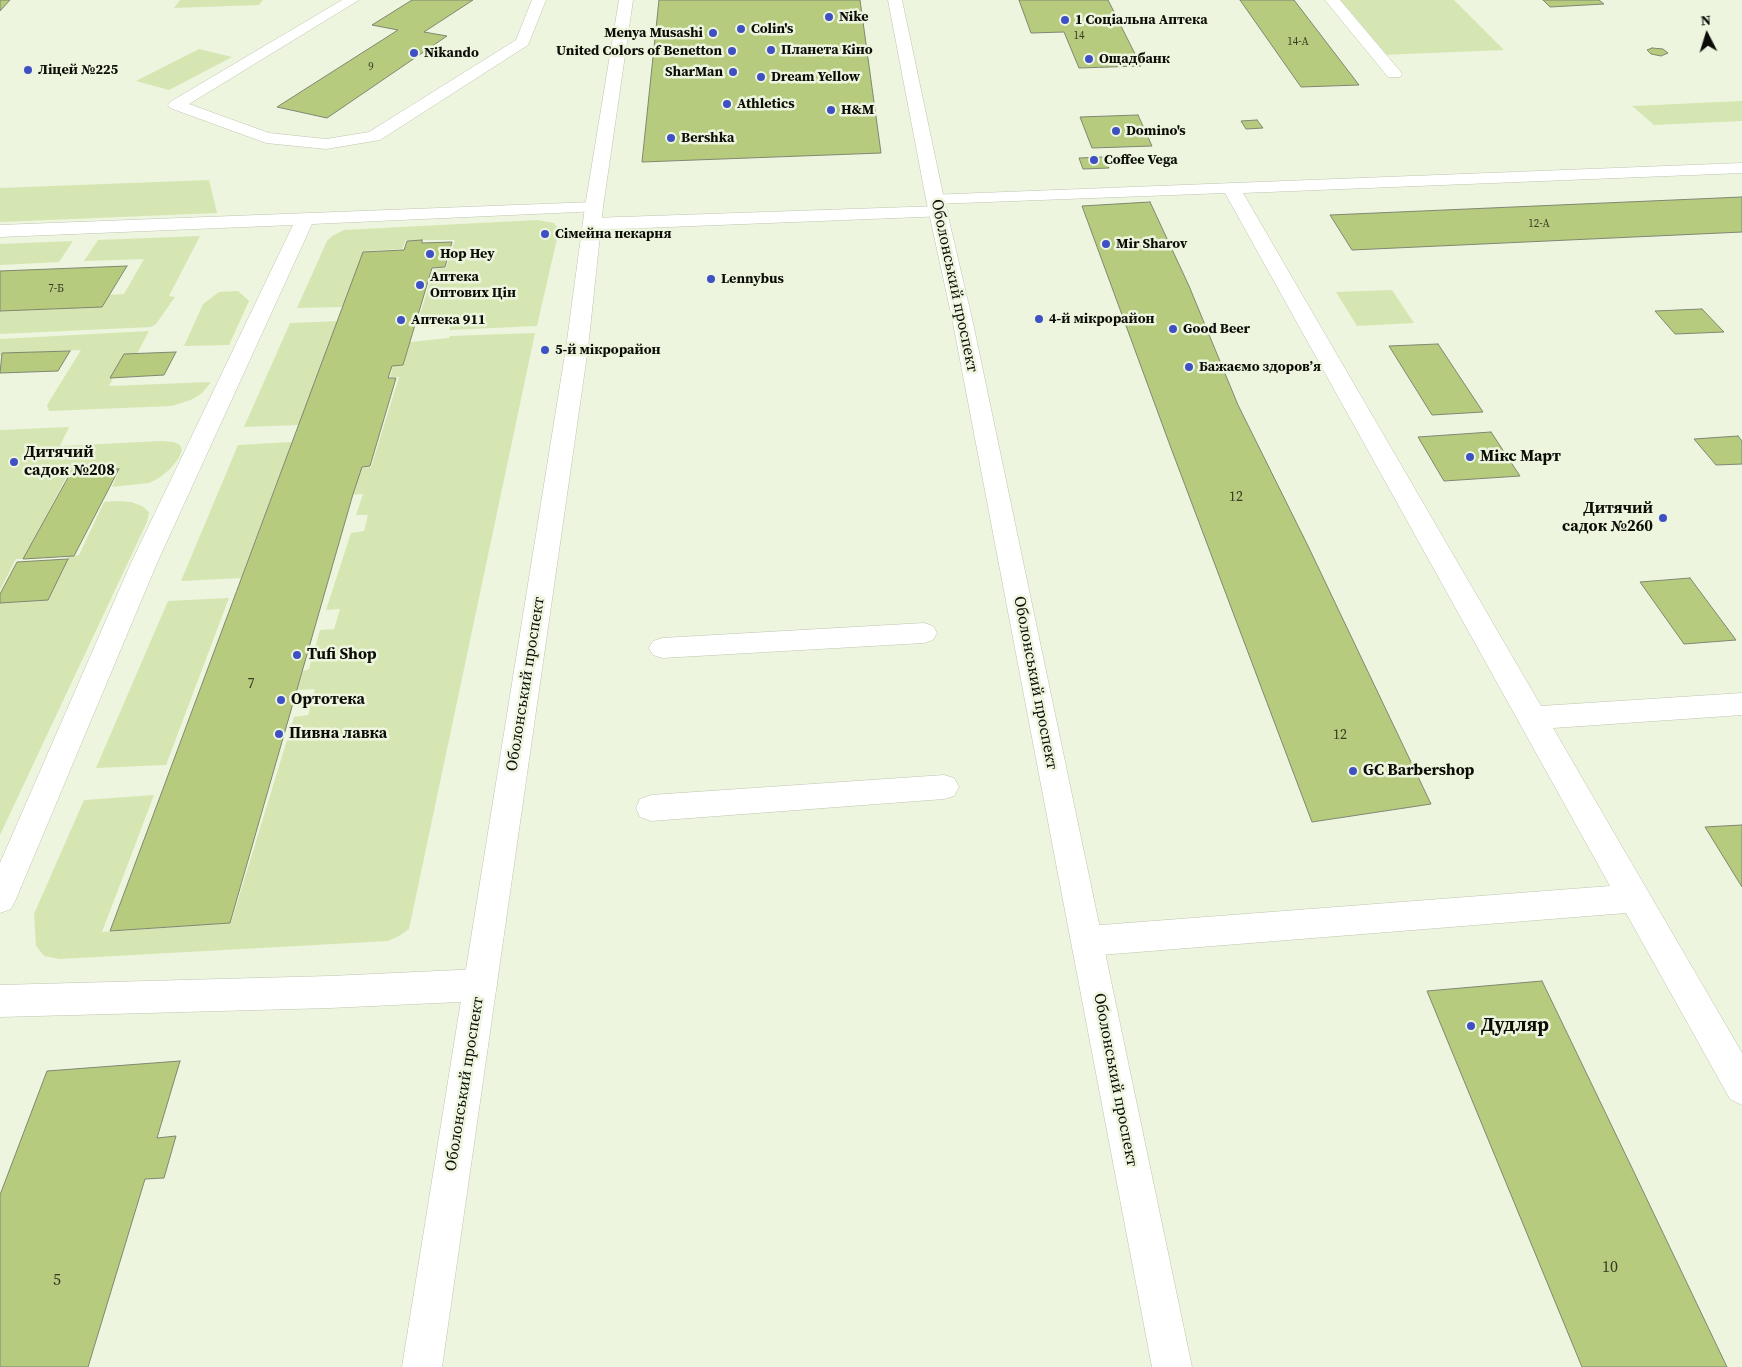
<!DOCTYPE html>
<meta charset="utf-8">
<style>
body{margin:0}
#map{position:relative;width:1742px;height:1367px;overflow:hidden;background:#edf5de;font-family:"Source Serif 4",serif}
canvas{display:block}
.north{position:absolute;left:1682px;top:10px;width:50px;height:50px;-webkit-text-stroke:4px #edf5de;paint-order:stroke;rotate:355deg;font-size:14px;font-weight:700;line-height:20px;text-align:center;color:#0b0d06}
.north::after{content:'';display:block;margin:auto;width:18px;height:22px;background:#0b0d06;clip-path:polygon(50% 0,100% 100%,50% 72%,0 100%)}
</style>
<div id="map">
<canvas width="1742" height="1367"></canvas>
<div class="north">N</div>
</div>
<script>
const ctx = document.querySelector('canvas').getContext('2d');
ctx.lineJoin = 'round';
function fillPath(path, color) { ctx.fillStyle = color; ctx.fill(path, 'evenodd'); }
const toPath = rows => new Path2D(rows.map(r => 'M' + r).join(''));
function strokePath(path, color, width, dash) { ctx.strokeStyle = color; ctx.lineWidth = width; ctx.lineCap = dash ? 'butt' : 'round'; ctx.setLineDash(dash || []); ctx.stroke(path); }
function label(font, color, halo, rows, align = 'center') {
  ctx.font = font + ' "Source Serif 4",serif'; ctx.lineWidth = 5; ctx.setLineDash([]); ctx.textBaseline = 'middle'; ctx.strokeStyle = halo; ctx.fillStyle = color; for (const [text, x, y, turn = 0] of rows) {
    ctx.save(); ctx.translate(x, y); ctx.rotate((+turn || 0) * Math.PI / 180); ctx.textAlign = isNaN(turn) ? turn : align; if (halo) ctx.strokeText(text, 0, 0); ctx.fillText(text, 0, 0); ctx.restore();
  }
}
fillPath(toPath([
 [180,0,263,0,259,5,174,8],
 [1337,0,1454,0,1504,50,1382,55],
 [199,49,232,57,169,90,136,81],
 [1742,101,1742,121,1654,125,1632,106],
 [209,180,217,213,0,222,0,188],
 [537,220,554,223,559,230,537,326,450,330,450,326,423,327,423,324,417,324,434,269,446,268,455,240,406,240,402,249,365,251,343,307,297,308,327,241,332,236,344,230],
 [200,236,169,296,175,297,156,324,151,327,0,334,0,300,124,294,144,259,84,261,98,240],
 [73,241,59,262,0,265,0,244],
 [1392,290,1414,323,1357,326,1336,292],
 [238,291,249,301,229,345,184,346,203,304,219,292],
 [340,321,300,425,244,427,290,323],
 [149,331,128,371,116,372,109,386,211,382,202,393,193,399,172,406,49,411,47,405,81,350,2,354,0,356,0,339],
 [535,333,409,929,399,936,388,941,60,959,44,956,36,946,34,914,84,800,154,795,102,932,231,923,294,717,308,715,315,689,297,690,303,671,309,669,320,630,334,629,340,609,326,610,351,533,364,531,368,515,356,515,363,494,352,495,359,468,371,467,399,377,390,377,393,366,403,365,410,342,449,338,450,336],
 [69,427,60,446,162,441,174,442,180,445,182,450,179,458,169,470,159,478,149,483,112,487,120,469,69,472,24,559,16,559,0,590,0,430],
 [292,442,241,578,181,581,238,445],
 [118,501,131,502,142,506,149,512,147,522,0,835,0,602,46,599,68,557,79,555,104,502],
 [229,598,166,765,96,768,168,601]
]), '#d6e6b2');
const building = toPath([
 [0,0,10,0,0,11,0,0],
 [412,0,473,0,424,32,447,36,327,118,277,107,398,30,372,25,412,0],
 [659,0,860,0,881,153,642,162,659,0],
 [1019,0,1108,0,1141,66,1079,68,1064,32,1031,33,1019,0],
 [1240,0,1294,0,1359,85,1301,87,1240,0],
 [1543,0,1599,0,1604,4,1550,7,1543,0],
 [1652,48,1663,49,1668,53,1661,56,1651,54,1647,50,1652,48],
 [1138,115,1152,146,1092,148,1080,117,1138,115],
 [1257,120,1263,128,1246,129,1241,121,1257,120],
 [1104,157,1109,168,1083,169,1079,158,1104,157],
 [1742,197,1742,232,1352,250,1330,215,1742,197],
 [1150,202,1189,286,1238,405,1308,546,1431,804,1312,822,1171,448,1082,206,1150,202],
 [422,240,422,243,452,242,445,267,432,268,403,365,392,366,388,378,396,378,370,466,362,467,353,494,230,923,110,931,363,252,404,250,407,241,422,240],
 [127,266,102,307,0,311,0,271,127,266],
 [1702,309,1724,332,1675,334,1655,311,1702,309],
 [1438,344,1483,412,1432,415,1389,346,1438,344],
 [70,351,58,371,0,373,2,353,70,351],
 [176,352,164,375,110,378,124,354,176,352],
 [1491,432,1520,476,1444,481,1418,437,1491,432],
 [1738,436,1742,441,1742,464,1716,465,1694,439,1738,436],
 [119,469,74,556,23,559,71,472,119,469],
 [68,559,48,600,0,603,0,594,17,562,68,559],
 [1690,578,1736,640,1684,644,1640,582,1690,578],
 [1742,825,1742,887,1705,827,1742,825],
 [1542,981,1632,1168,1727,1367,1582,1367,1427,991,1542,981],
 [180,1061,157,1138,176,1136,164,1178,145,1179,88,1367,0,1367,0,1195,47,1071,180,1061]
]);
fillPath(building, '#b6cb7e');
strokePath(building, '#808772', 1);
const minor = toPath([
 [342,0,359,0,189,104,269,133,326,139,369,132,516,40,532,0,546,0,528,45,380,140,326,149,266,143,170,108,168,105,170,102,342,0],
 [1325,0,1340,0,1400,71,1402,74,1400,77,1388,77,1325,0],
 [1742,163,1742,173,1243,193,1541,706,1742,693,1742,715,1553,728,1742,1053,1742,1105,1730,1099,1626,913,1088,956,1077,952,1072,941,1077,930,1088,926,1610,886,1225,193,935,204,929,203,926,199,929,195,1742,163],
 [594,202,600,203,603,207,600,211,312,224,157,563,16,899,11,909,0,913,0,863,131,563,293,225,0,237,0,225,594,202],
 [939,206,946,208,948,212,946,216,592,230,585,228,583,224,585,220,592,218,939,206],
 [924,623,933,626,937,633,933,640,924,643,662,658,653,655,649,648,653,641,662,638,924,623],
 [944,775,954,778,959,787,954,796,944,799,651,821,640,817,636,808,640,799,651,795,944,775],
 [480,969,492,974,497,985,492,996,480,1001,330,1008,0,1017,0,985,330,976,480,969]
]);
const major = toPath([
 [619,0,633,0,603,207,588,348,442,1367,402,1367,566,348,585,207,619,0],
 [888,0,902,0,944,199,973,323,1192,1367,1152,1367,953,323,926,199,888,0]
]);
strokePath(minor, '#bec5af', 1);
strokePath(major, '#bec5af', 1);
fillPath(minor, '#fff');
fillPath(major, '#fff');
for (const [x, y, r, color] of [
 [829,17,5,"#3e50c3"],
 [1065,20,5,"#3e50c3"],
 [741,29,5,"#3e50c3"],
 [713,33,5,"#3e50c3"],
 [771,50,5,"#3e50c3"],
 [732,51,5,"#3e50c3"],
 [414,53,5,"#3e50c3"],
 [1089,59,5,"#3e50c3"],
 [28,70,5,"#3e50c3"],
 [733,72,5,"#3e50c3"],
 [761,77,5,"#3e50c3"],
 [727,104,5,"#3e50c3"],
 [831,110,5,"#3e50c3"],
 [1116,131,5,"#3e50c3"],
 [671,138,5,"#3e50c3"],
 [1094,160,5,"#3e50c3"],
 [545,234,5,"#3e50c3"],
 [1106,244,5,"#3e50c3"],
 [430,254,5,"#3e50c3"],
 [711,279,5,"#3e50c3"],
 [420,285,5,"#3e50c3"],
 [1039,319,5,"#3e50c3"],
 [401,320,5,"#3e50c3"],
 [1173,329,5,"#3e50c3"],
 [545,350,5,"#3e50c3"],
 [1189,367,5,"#3e50c3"],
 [1470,457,5,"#3e50c3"],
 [14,462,5,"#3e50c3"],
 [1663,518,5,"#3e50c3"],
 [297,655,5,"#3e50c3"],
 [281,700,5,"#3e50c3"],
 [279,734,5,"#3e50c3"],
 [1353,771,5,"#3e50c3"],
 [1471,1026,5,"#3e50c3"]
]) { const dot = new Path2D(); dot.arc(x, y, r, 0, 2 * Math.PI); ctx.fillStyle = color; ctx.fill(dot); strokePath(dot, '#edf5de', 2); }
label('11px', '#363c24', null, [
 ["14",1079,36],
 ["14-А",1298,42],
 ["9",371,67],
 ["12-А",1539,224],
 ["7-Б",56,289]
]);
label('bold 14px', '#0b0d06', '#edf5de', [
 ["Nike",839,17],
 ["1 Соціальна Аптека",1075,20],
 ["Colin's",751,29],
 ["Menya Musashi",703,33,"right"],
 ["Планета Кіно",781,50],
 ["United Colors of Benetton",722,51,"right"],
 ["Nikando",424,53],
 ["Ощадбанк",1099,59],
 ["Ліцей №225",38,70],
 ["SharMan",723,72,"right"],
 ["Dream Yellow",771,77],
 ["Athletics",737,104],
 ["H&M",841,110],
 ["Domino's",1126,131],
 ["Bershka",681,138],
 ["Coffee Vega",1104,160],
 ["Сімейна пекарня",555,234],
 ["Mir Sharov",1116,244],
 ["Hop Hey",440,254],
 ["Аптека",430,277],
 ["Оптових Цін",430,293],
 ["Lennybus",721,279],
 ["4-й мікрорайон",1049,319],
 ["Аптека 911",411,320],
 ["Good Beer",1183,329],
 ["5-й мікрорайон",555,350],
 ["Бажаємо здоровʼя",1199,367]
], 'left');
label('14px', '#363c24', null, [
 ["12",1236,497],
 ["7",251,684],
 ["12",1340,735]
]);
label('16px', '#0b0d06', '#edf5de', [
 ["Оболонський проспект",954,286,78],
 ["Оболонський проспект",1035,683,79],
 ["Оболонський проспект",526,684,-81],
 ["Оболонський проспект",1115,1080,79],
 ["Оболонський проспект",465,1084,-81]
]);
label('bold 16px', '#0b0d06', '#edf5de', [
 ["Дитячий",24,453],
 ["садок №208",24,471],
 ["Мікс Март",1480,457],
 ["Дитячий",1653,509,"right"],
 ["садок №260",1653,527,"right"],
 ["Tufi Shop",307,655],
 ["Ортотека",291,700],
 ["Пивна лавка",289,734],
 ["GC Barbershop",1363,771]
], 'left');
label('16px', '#363c24', null, [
 ["10",1610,1268],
 ["5",57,1281]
]);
label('bold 19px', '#0b0d06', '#edf5de', [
 ["Дудляр",1481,1026]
], 'left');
</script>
